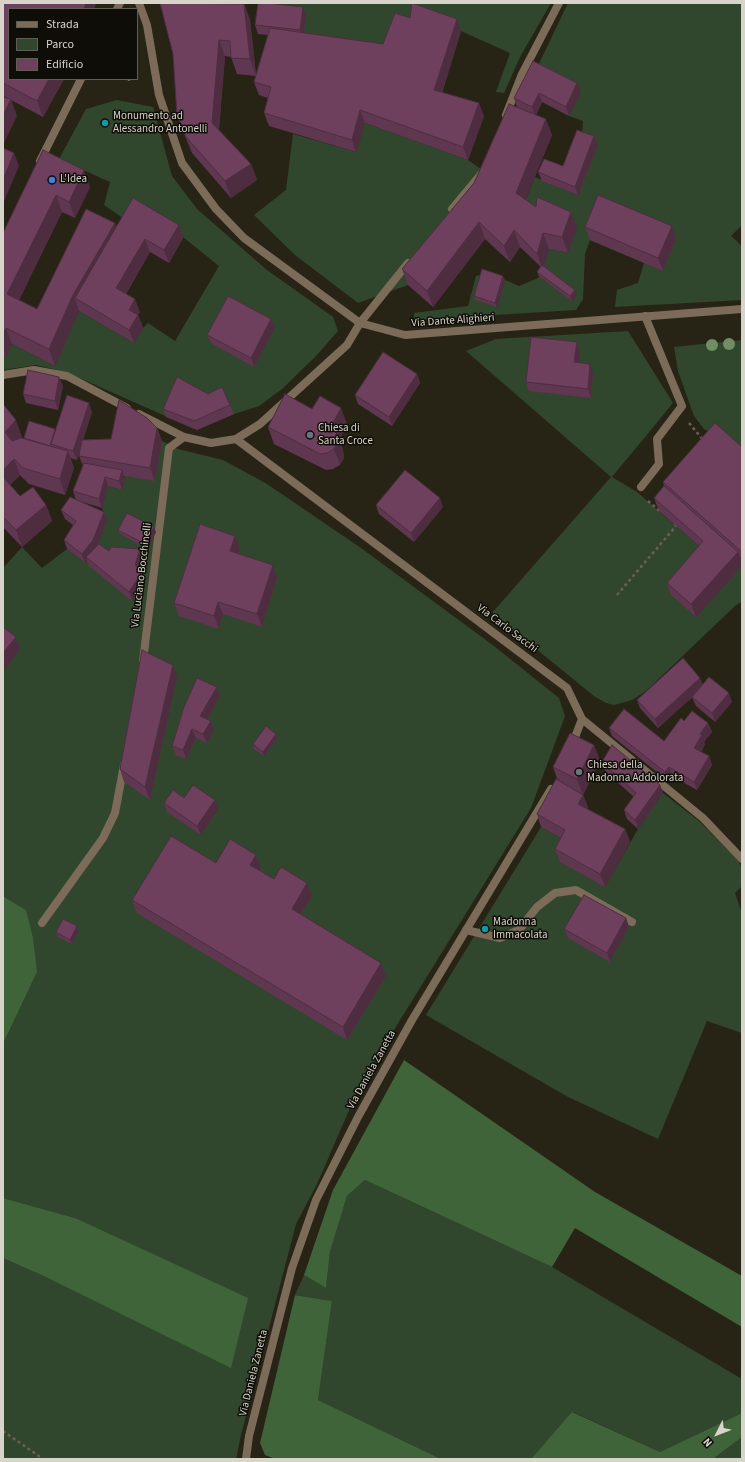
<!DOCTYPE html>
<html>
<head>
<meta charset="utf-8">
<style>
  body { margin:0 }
  #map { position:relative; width:745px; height:1462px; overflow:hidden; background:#282415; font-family:"Source Sans 3",sans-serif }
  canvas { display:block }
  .frame { position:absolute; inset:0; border:4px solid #d7d4ca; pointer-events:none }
  .legend { position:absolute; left:8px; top:8px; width:130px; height:72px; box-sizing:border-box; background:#0f0d07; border:1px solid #5f5d55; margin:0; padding:5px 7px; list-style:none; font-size:12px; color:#d7d4ca }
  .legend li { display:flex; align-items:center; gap:8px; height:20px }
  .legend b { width:20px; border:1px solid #5f5d55 }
  .north { position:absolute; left:697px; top:1414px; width:40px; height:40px; -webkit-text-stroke:3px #0f0d07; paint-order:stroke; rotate:228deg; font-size:11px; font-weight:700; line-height:16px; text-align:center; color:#d7d4ca }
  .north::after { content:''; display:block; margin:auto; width:14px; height:18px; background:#d7d4ca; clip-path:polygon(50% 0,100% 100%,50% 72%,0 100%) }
</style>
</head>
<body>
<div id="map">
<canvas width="745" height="1462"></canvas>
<div class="frame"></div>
<ul class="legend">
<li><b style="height:5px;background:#7c6b59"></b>Strada</li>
<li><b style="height:11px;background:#31472d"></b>Parco</li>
<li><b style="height:11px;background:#6f405d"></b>Edificio</li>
</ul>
<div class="north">N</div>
</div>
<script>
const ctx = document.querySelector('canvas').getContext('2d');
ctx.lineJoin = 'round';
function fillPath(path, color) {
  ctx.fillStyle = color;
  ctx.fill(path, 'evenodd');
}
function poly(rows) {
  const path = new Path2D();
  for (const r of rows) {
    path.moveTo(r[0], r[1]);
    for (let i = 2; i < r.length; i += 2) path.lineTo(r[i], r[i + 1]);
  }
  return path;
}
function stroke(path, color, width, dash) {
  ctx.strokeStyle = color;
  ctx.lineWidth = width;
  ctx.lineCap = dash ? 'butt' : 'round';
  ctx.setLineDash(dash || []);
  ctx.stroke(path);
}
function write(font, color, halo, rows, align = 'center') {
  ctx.font = font + ' "Source Sans 3",sans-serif';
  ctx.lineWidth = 3;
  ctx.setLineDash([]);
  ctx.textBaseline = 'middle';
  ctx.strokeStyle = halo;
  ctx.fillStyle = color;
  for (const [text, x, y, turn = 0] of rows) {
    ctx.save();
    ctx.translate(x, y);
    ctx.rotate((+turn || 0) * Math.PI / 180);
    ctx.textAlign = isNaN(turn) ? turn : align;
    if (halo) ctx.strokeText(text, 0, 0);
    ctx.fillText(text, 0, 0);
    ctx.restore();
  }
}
fillPath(poly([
  [282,3,551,3,520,57,504,93,496,92,510,53,461,31,388,57,303,45,281,13],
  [568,3,742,3,742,225,731,236,742,246,742,300,615,307,617,290,638,283,644,263,663,271,590,240,585,254,583,299,576,310,414,320,414,313,468,306,476,276,484,274,497,307,505,280,519,286,538,278,543,270,549,249,568,253,576,228,522,209,535,177,578,195,583,121,569,116,581,92,536,70],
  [117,100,153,107,172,176,198,210,267,270,333,317,338,331,316,356,282,389,259,406,234,414,197,430,66,372,36,365,3,370,3,355,6,356,12,344,55,366,79,311,134,343,143,328,148,323,175,341,219,266,183,237,130,223,104,205,110,182,59,159,86,109],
  [365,123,468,160,491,176,480,199,408,285,358,303,295,255,254,215,286,190,293,134,356,152],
  [628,331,673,403,612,477,637,492,708,554,696,617,742,566,742,602,736,605,646,691,632,700,614,705,606,703,594,696,492,613,611,477,466,351,496,339],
  [742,340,742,458,721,439,704,429,694,416,678,371,674,347],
  [162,441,178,449,223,460,267,484,361,548,494,646,559,698,565,716,531,808,360,1085,317,1184,296,1224,241,1435,236,1459,3,1459,3,1258,48,1278,75,1218,3,1198,3,1044,37,972,26,910,3,896,3,568,22,547,42,568,67,549,85,563,107,521,102,508,108,486,122,490,125,476],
  [663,793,699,821,739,861,742,870,742,886,735,893,742,913,742,1033,707,1021,658,1139,568,1097,426,1015,541,827,570,843,605,887,638,829],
  [365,1180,552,1267,742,1379,742,1413,660,1452,573,1412,531,1459,441,1459,318,1400,332,1301,295,1295,304,1275,326,1288,330,1252,347,1196],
  [742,1437,742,1459,713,1459]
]), '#31472d');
fillPath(poly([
  [3,896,26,910,33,938,37,972,3,1044],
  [404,1060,595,1192,742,1276,742,1327,575,1228,552,1267,365,1180,347,1196,330,1252,326,1288,304,1275,333,1190],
  [3,1198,75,1218,248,1298,231,1368,48,1278,3,1258],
  [295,1295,332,1301,318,1400,441,1459,275,1459,265,1455,260,1443],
  [572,1412,660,1452,742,1413,742,1437,713,1459,531,1459]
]), '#40643a');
stroke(poly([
  [129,81,129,79],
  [689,423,704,441],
  [648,501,661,512],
  [617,595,676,526,675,524],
  [3,1431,43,1459]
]), '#666255', 2.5, [3, 3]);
stroke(poly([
  [641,487,659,464,657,439,682,406,645,316],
  [466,930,500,938,519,930,537,907,555,893,576,890,632,922]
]), '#7c6b59', 8);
stroke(poly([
  [117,9,120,3],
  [506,115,522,74,559,3],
  [40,161,81,79],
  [452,209,482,173],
  [3,375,34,370,67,376,127,408],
  [139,414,184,437],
  [236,439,567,688,582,719,703,818,742,859],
  [143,661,169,448,184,437,211,443,236,439,260,424,347,345,360,323,408,263],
  [572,745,582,719],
  [42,923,103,838,115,813,124,765],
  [246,1459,249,1436,292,1268,316,1200,358,1117,412,1020,551,789]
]), '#7c6b59', 8);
stroke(poly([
  [139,3,147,25,159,95,182,163,216,209,244,238,360,323,405,335,742,309]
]), '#7c6b59', 8);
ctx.fillStyle = '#718e63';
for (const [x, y] of [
  [729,344],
  [712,345]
]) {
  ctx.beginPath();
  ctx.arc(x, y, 6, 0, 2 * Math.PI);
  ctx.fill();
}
fillPath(poly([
  [3,3,96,3,94,9,9,9,9,79,64,79,43,117,11,100,17,116,8,98,3,96],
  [244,4,250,20,256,74,268,35,258,34,255,25,306,16,304,33,383,44,410,18,457,19,461,31,442,93,484,116,468,160,365,123,356,152,269,126,264,113,268,98,259,95,254,82,256,76,237,74,231,57,225,56,219,130,251,164,257,180,231,198,192,153,183,131,177,115,173,54],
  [533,61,581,92,569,116,542,102,536,115,552,135,525,200,536,207,577,228,568,253,549,249,544,267,577,295,572,301,539,276,537,272,541,267,520,247,510,262,485,239,433,307,408,285,402,269,474,183,517,107,514,98],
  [594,136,598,145,578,195,542,181,538,172,563,166],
  [43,150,90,187,75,218,62,212,19,300,37,309,116,227,179,225,183,238,169,263,150,252,126,294,140,312,138,315,143,328,134,343,79,311,55,366,12,344,6,356,3,355,3,233],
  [672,226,676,238,663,271,590,240,585,227],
  [505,280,497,307,476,300,474,296],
  [275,328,254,367,211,343,207,335],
  [580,351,578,363,593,373,591,398,529,391,526,382],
  [417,374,420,383,392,426,358,404,355,395],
  [63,386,58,410,26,403,23,394],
  [3,404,22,437,21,438,24,438,55,429,55,431,92,412,83,440,111,439,157,428,162,441,155,481,124,476,125,479,122,490,108,486,102,508,79,501,104,512,107,520,97,545,109,551,140,549,143,558,140,570,145,581,132,601,89,566,87,560,85,563,67,549,64,540,73,525,65,519,61,510,76,500,73,491,83,466,79,456,81,448,77,460,70,458,74,468,65,495,29,484,20,475,10,485,20,496,46,505,52,521,22,547,3,527],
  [230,405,234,414,197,430,166,417,163,409],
  [312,409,347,424,339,440,343,450,344,458,340,465,333,469,326,470,274,444,268,427],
  [742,447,742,566,696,617,671,595,667,583,699,546,659,511,654,498,664,486,663,482],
  [376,505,443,507,414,542,379,514],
  [118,530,156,532,147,549,120,534],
  [235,536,240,549,238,554,273,565,277,578,262,627,223,614,219,629,179,616,174,603],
  [177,677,150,800,124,782,120,769],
  [703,684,732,702,715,722,696,706,692,697,693,696,658,728,640,708,637,700],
  [220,696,207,719,211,721,214,730,207,743,196,738,186,759,176,755,172,746],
  [684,721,708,723,712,732,704,742,705,744,701,752,709,756,712,765,697,790,672,776,668,781,612,736,609,728,664,741],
  [276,734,277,738,264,756,254,749,253,744],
  [594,745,600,761,583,795,588,807,587,809,625,829,630,842,605,887,560,862,555,849,561,838,541,827,537,814,558,781,553,767],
  [602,762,660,785,663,793,638,829,627,819,624,810,634,797,605,771],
  [215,800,218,809,201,835,167,812,164,803],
  [256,855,261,868,260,870,274,879,312,896,301,914,381,963,386,976,347,1040,137,913,132,900,216,863],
  [626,918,629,927,610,962,568,938,564,929],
  [79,931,72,944,58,937,56,932]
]), '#5f3750');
fillPath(poly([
  [86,3,96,3,94,9,84,9],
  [244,4,250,20,256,76,250,59],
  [303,7,306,16,303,39,300,30],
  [457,19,461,31,439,103,434,90],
  [219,40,225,56,218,139,212,123],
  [49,79,64,79,43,117,37,101],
  [577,83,581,92,569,116,566,107],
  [539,93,542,102,535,116,532,107],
  [11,99,17,116,3,145,3,116],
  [479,103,484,116,468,160,463,147],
  [360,110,365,123,356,152,352,140],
  [546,119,552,135,522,209,516,193],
  [594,136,598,145,578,195,575,187],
  [14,153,19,166,3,204,3,180],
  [251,164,257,180,231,198,225,181],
  [84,170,90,187,75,218,69,202],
  [56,195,62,212,13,311,7,294],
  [571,212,577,228,568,253,562,237],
  [479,222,485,239,433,307,427,291],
  [115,223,121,239,75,298,79,311,55,366,49,349,73,295],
  [179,225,183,238,169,263,164,250],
  [672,226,676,238,663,271,658,258],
  [514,230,520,247,510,262,504,246],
  [543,233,549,249,543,270,537,254],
  [145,239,150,252,121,301,116,288],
  [503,276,505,280,497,307,495,303],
  [575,290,577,295,572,301,570,296],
  [135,299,140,312,138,315,143,328,134,343,129,330,129,310],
  [271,319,275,328,254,367,251,358],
  [6,328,12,344,6,356,3,348,3,334],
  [577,342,580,351,578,371,574,362],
  [590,364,593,373,591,398,588,389],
  [417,374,420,383,392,426,389,417],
  [59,377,63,386,58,410,55,401],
  [89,403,92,412,77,460,73,451],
  [341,408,347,424,339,440,343,450,344,458,340,465,334,449,331,427],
  [16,420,22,437,11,448,5,432],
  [157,428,162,441,155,481,150,468],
  [68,451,74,468,65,495,60,479],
  [14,459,20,475,5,490,3,483,3,470],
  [122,470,125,479,122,490,119,481],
  [105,477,108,486,102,508,99,499],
  [440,498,443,507,414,542,411,533],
  [46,505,52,521,22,547,16,530],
  [104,512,107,520,96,549,86,557,87,560,85,563,82,554],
  [154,527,156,532,147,549,145,544],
  [235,536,240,549,235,564,230,551],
  [140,549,143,558,139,574,135,565],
  [738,552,742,561,742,566,696,617,691,604],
  [273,565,277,578,262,627,257,614],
  [142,572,145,581,132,601,129,592],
  [218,602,223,614,219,629,214,616],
  [16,637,20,649,3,672,3,653],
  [173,665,177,677,150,800,145,787],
  [700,678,704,687,658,728,655,719],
  [217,687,220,696,204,725,200,716],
  [729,693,732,702,715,722,712,713],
  [211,721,214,730,207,743,203,734],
  [708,723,712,732,704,742,705,744,697,757,694,748,700,734],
  [192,729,196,738,186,759,183,750],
  [276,734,277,738,264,756,263,752],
  [594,745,600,761,583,795,577,779],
  [709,756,712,765,697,790,694,782],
  [669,767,672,776,668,781,665,772],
  [660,785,663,793,638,829,635,820],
  [583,795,588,807,583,817,578,804],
  [215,800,218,809,201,835,197,826],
  [625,829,630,842,605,887,600,874],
  [256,855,261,868,255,878,250,865],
  [307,883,312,896,296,922,292,909],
  [626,918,629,927,610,962,607,953],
  [77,926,79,931,72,944,70,940],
  [381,963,386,976,347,1040,343,1027]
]), '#4e2d41');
const building = poly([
  [3,3,86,3,84,9,9,9,9,79,49,79,37,101,3,83,3,3],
  [160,3,244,4,250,59,231,58,230,41,219,40,212,123,251,164,225,181,186,137,177,115,173,54,160,3],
  [258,3,268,3,303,7,300,30,255,25,258,3],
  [412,3,457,19,434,90,479,103,463,147,360,110,352,140,264,113,271,87,254,82,270,28,383,44,395,13,410,18,412,3],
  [533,61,577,83,566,107,539,93,532,107,514,98,533,61],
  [3,97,11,99,3,116,3,97],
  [509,104,546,119,516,193,536,207,537,197,571,212,562,237,543,233,537,254,514,230,504,246,479,222,427,291,402,269,474,183,509,104],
  [577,130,594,136,575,187,538,172,544,159,563,166,577,130],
  [3,148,14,153,3,180,3,148],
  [43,150,84,170,69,202,56,195,7,294,37,309,86,209,115,223,73,295,49,349,6,328,3,334,3,233,43,150],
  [598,195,672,226,658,258,585,227,598,195],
  [133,198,179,225,164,250,145,239,116,288,135,299,129,310,138,315,129,330,75,298,133,198],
  [542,265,575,290,570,296,537,272,542,265],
  [482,269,503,276,495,303,474,296,482,269],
  [228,296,271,319,251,358,207,335,228,296],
  [531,337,577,342,574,362,590,364,588,389,526,382,531,337],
  [383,352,417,374,389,417,355,395,383,352],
  [28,370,59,377,55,401,23,394,28,370],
  [177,377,208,394,222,387,230,405,194,421,163,409,177,377],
  [285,394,312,409,320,396,341,408,331,427,337,434,338,442,334,449,327,453,320,454,268,427,285,394],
  [67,395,89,403,73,451,51,444,67,395],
  [119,400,147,418,157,428,150,468,79,456,82,440,111,439,119,400],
  [3,404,16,420,5,432,12,441,21,438,68,451,60,479,23,468,14,459,3,470,3,404],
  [29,421,55,429,50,446,24,438,29,421],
  [715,423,742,447,742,552,663,482,715,423],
  [84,463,122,470,119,481,105,477,99,499,73,491,84,463],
  [405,470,440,498,411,533,376,505,405,470],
  [3,477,20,496,33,487,46,505,16,530,3,517,3,477],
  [664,486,738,552,691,604,667,583,703,541,654,498,664,486],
  [70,497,104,512,93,540,82,554,64,540,76,521,61,510,70,497],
  [127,513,154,527,145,544,118,530,127,513],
  [200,524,235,536,230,551,273,565,257,614,218,602,214,616,174,603,200,524],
  [99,544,109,551,111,547,140,549,135,565,142,572,129,592,86,557,99,544],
  [3,627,16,637,3,653,3,627],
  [142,650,173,665,145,787,120,769,142,650],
  [683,658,700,678,655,719,637,700,683,658],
  [709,677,729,693,712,713,692,697,709,677],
  [197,678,217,687,200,716,211,721,203,734,192,729,183,750,172,746,184,707,197,678],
  [624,709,664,741,681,718,684,721,692,711,708,723,700,734,702,735,694,748,709,756,694,782,669,767,665,772,609,728,624,709],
  [266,726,276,734,263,752,253,744,266,726],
  [570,733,594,745,577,779,553,767,570,733],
  [612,745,660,785,635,820,624,810,636,793,602,762,612,745],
  [556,779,583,795,578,804,625,829,600,874,555,849,565,830,537,814,556,779],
  [193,785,215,800,197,826,164,803,173,790,184,798,193,785],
  [171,836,216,863,230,839,256,855,250,865,274,879,281,867,307,883,292,909,381,963,343,1027,132,900,171,836],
  [584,895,626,918,607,953,564,929,584,895],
  [63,919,77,926,70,940,56,932,63,919]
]);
fillPath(building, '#6f405d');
stroke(building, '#4e2d41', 1);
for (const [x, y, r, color] of [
  [105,123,4,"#0f9aa8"],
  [52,180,4,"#3f7fe0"],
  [310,435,4,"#6b7280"],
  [579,772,4,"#6b7280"],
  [485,929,4,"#0f9aa8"]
]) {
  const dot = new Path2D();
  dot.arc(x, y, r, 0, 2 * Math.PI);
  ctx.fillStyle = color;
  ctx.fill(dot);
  stroke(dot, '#0f0d07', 1.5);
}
write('11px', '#d7d4ca', '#0f0d07', [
  ["Monumento ad",113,117],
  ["Alessandro Antonelli",113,130],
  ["L'Idea",60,180],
  ["Chiesa di",318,429],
  ["Santa Croce",318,442],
  ["Chiesa della",587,766],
  ["Madonna Addolorata",587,779],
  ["Madonna",493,923],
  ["Immacolata",493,936]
], 'left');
write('11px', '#d7d4ca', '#0f0d07', [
  ["Via Dante Alighieri",453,321,-4],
  ["Via Luciano Bocchinelli",142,575,-83],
  ["Via Carlo Sacchi",507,629,37],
  ["Via Daniela Zanetta",372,1070,-61],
  ["Via Daniela Zanetta",254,1373,-76]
]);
</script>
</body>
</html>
